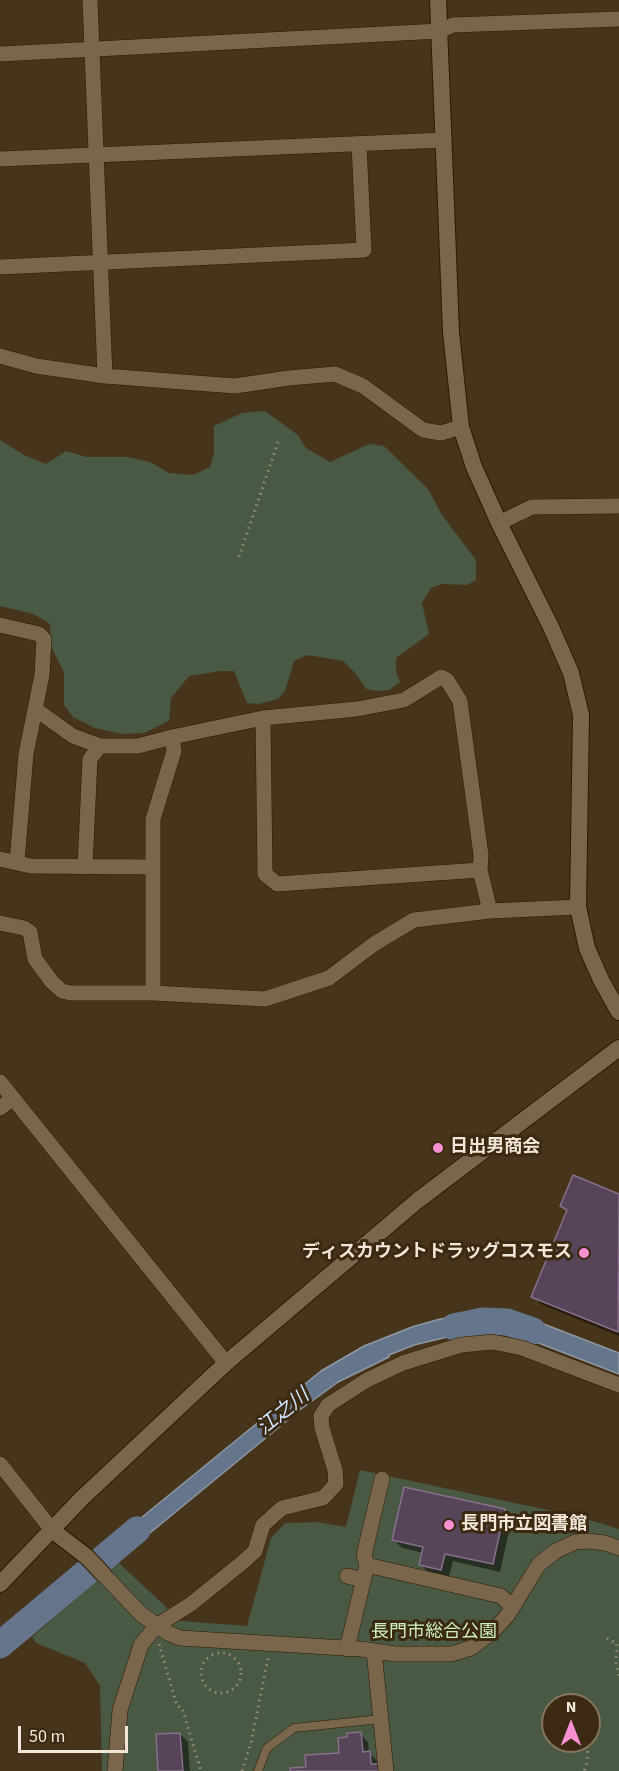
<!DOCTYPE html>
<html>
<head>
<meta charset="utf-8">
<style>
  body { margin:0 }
  #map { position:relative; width:619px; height:1771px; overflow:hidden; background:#46341b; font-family:"Source Sans 3",sans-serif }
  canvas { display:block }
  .north { position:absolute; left:541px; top:1693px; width:60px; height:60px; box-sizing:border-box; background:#3b2a11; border:2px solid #847560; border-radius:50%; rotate:0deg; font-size:16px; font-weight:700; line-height:24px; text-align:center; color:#f1e6d7 }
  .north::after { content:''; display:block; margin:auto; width:21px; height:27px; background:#f690d0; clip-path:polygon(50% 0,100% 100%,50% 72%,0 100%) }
  .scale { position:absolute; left:18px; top:1726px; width:110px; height:27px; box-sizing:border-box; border:3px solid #f1e6d7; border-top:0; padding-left:8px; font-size:18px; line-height:21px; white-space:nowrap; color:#f1e6d7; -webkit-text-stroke:4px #3b2a11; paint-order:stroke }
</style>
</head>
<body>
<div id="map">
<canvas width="619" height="1771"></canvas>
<div class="north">N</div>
<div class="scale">50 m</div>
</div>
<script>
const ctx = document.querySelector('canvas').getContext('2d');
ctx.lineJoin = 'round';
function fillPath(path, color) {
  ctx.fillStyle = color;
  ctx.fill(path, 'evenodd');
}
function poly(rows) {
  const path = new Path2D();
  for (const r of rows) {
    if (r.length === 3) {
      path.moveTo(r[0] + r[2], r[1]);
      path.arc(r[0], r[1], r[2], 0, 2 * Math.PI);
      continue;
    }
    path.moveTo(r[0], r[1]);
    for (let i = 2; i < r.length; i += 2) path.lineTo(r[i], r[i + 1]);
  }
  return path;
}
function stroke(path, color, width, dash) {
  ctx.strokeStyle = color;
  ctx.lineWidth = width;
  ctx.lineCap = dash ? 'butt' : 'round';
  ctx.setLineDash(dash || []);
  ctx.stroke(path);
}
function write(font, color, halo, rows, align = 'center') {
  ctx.font = font + ' "Source Sans 3","Noto Sans JP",sans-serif';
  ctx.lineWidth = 6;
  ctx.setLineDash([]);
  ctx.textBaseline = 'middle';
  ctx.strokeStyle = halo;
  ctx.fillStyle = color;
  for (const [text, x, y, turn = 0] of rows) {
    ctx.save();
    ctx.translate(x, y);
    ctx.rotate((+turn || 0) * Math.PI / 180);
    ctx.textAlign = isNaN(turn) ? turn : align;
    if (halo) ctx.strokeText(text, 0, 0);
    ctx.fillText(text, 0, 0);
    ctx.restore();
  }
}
fillPath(poly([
  [265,411,298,435,306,448,330,462,369,444,384,446,428,489,442,515,476,560,476,580,467,585,442,584,431,588,422,603,429,634,396,658,396,671,400,682,389,690,377,691,366,689,356,674,343,661,308,655,294,661,285,691,278,699,258,704,247,703,234,671,221,671,189,676,171,698,169,721,144,733,122,734,95,728,73,717,64,705,64,672,51,647,50,624,33,614,0,606,0,440,24,455,46,464,66,451,86,457,128,457,150,462,169,473,193,475,210,467,214,453,214,426,242,413],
  [360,1470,576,1516,619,1529,619,1771,102,1771,100,1686,85,1663,36,1643,32,1637,118,1562,181,1621,247,1626,271,1538,285,1523,316,1522,346,1527],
  [553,1705,589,1705,589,1741,553,1741]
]), '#495944');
const water = poly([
  [490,1312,488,1332,468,1332,414,1345,389,1355,389,1357,338,1382,301,1409,128,1551,125,1549,112,1557,103,1549,321,1371,364,1346,412,1327,440,1319,490,1312],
  [499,1313,528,1318,619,1353,619,1374,518,1335,498,1332,499,1313],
  [73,1573,86,1586,31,1633,0,1656,0,1633,73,1573]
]);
fillPath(water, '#65768c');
stroke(water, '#8f98a2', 1.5);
fillPath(poly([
  [574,1177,619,1195,619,1336,541,1304,533,1296,568,1212,562,1206],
  [504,1510,512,1518,500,1572,453,1561,449,1577,429,1573,421,1565,424,1553,402,1548,394,1540],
  [180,1734,188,1742,190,1771,160,1771],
  [360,1734,368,1742,369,1753,377,1761,378,1765,291,1771,308,1769,340,1754]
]), '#0007');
stroke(poly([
  [454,1327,483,1321,507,1322,533,1331],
  [0,1645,137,1530]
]), '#65768c', 27);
const building = poly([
  [573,1175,619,1194,618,1332,531,1297,567,1210,560,1206,573,1175],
  [404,1487,505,1509,493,1564,445,1554,441,1570,419,1565,423,1547,392,1540,404,1487],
  [361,1732,363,1752,370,1751,371,1764,379,1764,379,1771,290,1771,290,1768,306,1767,305,1755,339,1753,338,1738,347,1737,347,1733,361,1732],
  [180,1733,183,1771,158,1771,156,1734,180,1733]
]);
fillPath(building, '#564458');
stroke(building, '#87708a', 1.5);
const service = poly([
  [258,1771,267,1748,294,1728,381,1719]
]);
const minor = poly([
  [90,0,105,376],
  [0,54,440,31,453,25,619,19],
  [0,159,444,140],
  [0,267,364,250,359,144],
  [0,356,36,366,105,376,235,386,289,378,335,374,363,386,423,430,441,433,461,427],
  [499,523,532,507,619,506],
  [0,625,39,634,44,639,42,675,26,754,17,862],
  [35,709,73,736,100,746,138,746,172,737,263,718,357,709,404,700,441,677,447,680,460,701,481,855,480,870],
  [263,718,265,874,277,884,480,870,490,911],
  [0,859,31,866,153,867],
  [85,867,90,759,100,746],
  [0,923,24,928,30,932,35,959,52,982,62,991,71,993,153,993,265,999,329,978,374,944,414,920,490,911,578,907],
  [153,993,153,819,174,751,172,737],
  [0,1082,226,1363],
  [0,1108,12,1099],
  [0,1464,52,1530],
  [367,1565,501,1596,512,1607],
  [103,1574,141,1614,168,1633,180,1638,361,1649,395,1654,451,1654,471,1648,493,1631,507,1616,539,1564,556,1551,575,1542,588,1541,605,1543,619,1548],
  [347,1576,363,1580],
  [347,1649,367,1565,364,1555,382,1479],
  [374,1651,386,1771],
  [115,1771,120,1710,141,1645,156,1626,191,1604,243,1562,255,1551,263,1525,282,1508,323,1498,336,1484,335,1470,322,1428,321,1416,328,1405,367,1380,403,1363,461,1345,493,1342,522,1348,619,1385]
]);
const tertiary = poly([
  [438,0,451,332,461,427,474,467,499,523,551,627,571,673,581,715,578,907,587,948,601,980,619,1012],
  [52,1530,87,1557,103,1574],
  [0,1584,81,1499,226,1363,417,1201,619,1048]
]);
stroke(service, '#2c1b03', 9);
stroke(minor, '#2c1b03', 16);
stroke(tertiary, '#2c1b03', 18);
stroke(poly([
  [239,557,279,439],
  [607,1638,617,1644,616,1663,619,1678],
  [159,1644,177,1706,182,1708,201,1771],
  [221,1673,20],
  [543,1715,553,1713],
  [583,1741,588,1747,587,1763,584,1771],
  [242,1771,251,1743,268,1658]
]), '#9a8c78', 3, [1.5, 4.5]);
stroke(service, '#79664b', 8);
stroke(minor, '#79664b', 15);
stroke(tertiary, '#79664b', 16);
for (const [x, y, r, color] of [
  [438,1148,6,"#f690d0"],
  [584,1253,6,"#f690d0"],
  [449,1525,6,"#f690d0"]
]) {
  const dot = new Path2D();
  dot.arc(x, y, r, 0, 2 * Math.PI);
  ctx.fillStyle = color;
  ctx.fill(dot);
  stroke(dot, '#3b2a11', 2);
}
write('bold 18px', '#f1e6d7', '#3b2a11', [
  ["日出男商会",450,1148],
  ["ディスカウントドラッグコスモス",572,1253,"right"],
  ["長門市立図書館",461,1525]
], 'left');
write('18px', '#cdefc1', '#3b2a11', [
  ["長門市総合公園",434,1633]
]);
write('italic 20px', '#cfe4fe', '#3b2a11', [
  ["江之川",284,1413,-39]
]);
</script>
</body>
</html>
